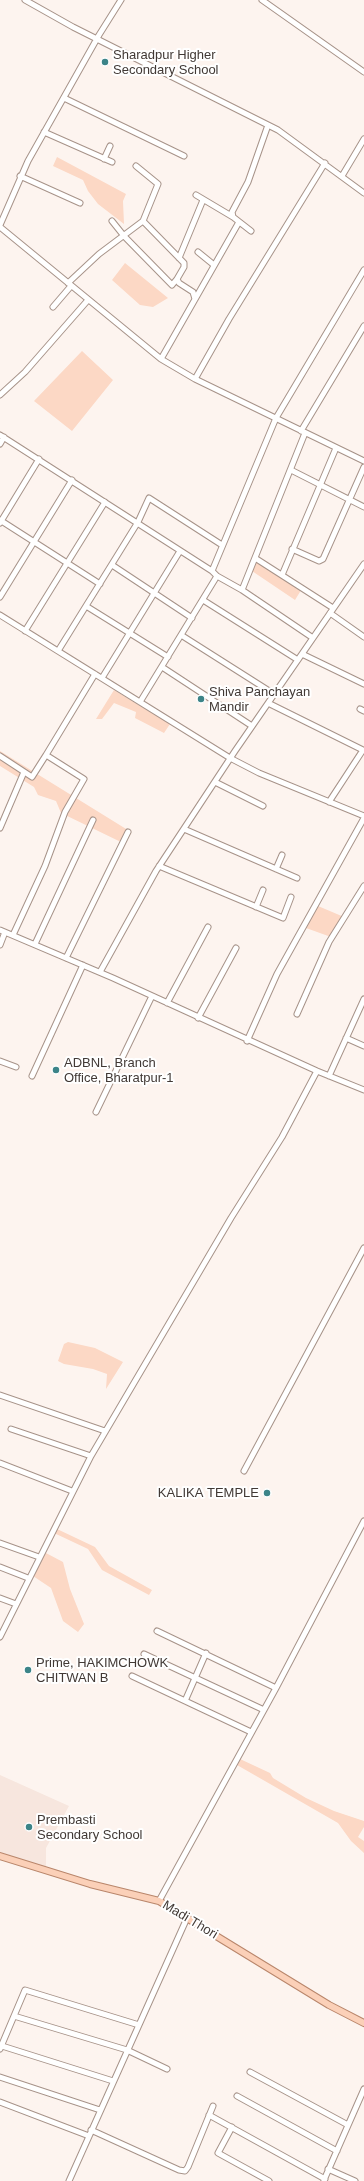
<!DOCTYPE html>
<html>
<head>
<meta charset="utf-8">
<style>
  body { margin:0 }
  canvas { display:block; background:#fdf4ef }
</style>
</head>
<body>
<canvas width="364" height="2181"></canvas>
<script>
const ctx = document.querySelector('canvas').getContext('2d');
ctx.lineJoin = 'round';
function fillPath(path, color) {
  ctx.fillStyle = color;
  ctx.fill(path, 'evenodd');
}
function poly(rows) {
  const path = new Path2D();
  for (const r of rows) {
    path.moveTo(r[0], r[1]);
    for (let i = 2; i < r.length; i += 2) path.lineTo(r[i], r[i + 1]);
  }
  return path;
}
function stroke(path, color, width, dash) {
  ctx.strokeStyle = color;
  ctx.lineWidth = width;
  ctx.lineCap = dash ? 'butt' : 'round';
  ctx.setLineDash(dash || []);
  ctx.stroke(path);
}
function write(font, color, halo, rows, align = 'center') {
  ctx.font = font + ' Helvetica,sans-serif';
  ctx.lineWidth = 4;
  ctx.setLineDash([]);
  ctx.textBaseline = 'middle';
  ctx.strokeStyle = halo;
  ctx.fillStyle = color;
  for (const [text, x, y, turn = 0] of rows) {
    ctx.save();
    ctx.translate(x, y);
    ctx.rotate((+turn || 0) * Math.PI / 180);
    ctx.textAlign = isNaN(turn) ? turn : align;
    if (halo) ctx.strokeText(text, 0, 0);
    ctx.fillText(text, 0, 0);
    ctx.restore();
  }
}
fillPath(poly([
  [0,1775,69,1806,46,1848,46,1868,0,1852]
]), '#f7e6de');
fillPath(poly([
  [57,157,126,194,123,201,124,224,98,204,88,191,83,180,53,166],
  [125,263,168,298,153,307,140,305,112,280],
  [82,351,113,380,72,431,34,401],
  [256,561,303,587,295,600,252,571],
  [114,690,170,724,164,733,135,718,136,712,114,703,102,719,96,719],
  [0,751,131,832,125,844,61,813,56,801,38,795,34,787,0,766],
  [318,906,344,917,331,937,306,928],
  [68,1342,95,1348,123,1362,106,1389,107,1374,93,1369,64,1364,58,1361,64,1344],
  [57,1529,95,1547,109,1566,152,1590,149,1595,102,1570,88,1549,54,1533],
  [44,1552,63,1562,70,1589,84,1624,78,1632,63,1621,51,1588,33,1576],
  [240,1759,270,1773,273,1778,306,1798,334,1811,364,1821,364,1827,358,1837,364,1841,364,1853,351,1841,338,1823,237,1765]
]), '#fcd8c5');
const minor = poly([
  [25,0,73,27,278,130,364,193],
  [262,0,364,72],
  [64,98,184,156],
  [44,132,112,162],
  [104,159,110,146],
  [136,166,158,184,143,221],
  [20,176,80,203],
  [342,176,364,139],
  [196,195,233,217],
  [112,221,124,236,172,285,177,279],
  [0,225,28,161,99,35,121,0],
  [0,227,161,359,195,379,364,461],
  [251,231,233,217,232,212,248,182,268,125],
  [198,252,214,265],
  [179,258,203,200],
  [68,283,99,254,143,221,184,263,184,267,177,279,179,283,193,292,195,299],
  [53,307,71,286],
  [161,359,239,222],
  [195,379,229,319,325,163],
  [0,395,25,372,88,300],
  [301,431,364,326],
  [0,435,212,571],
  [0,444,4,437],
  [291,470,364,507],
  [0,520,100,584],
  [0,523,39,459],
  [292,549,319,561,323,559,364,467],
  [255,558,333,608],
  [112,565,192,618],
  [282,575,336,448],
  [217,576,242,590,305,433],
  [242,590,313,638],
  [0,597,72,480],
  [203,600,298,660],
  [86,606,168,657],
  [330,613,364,637],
  [0,615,230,758,259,773,364,816],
  [25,631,105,502],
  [181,635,274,694],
  [58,651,138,522,149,498,222,545],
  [302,654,364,684],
  [162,667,252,726],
  [102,678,180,551],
  [140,702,217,576,212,571,276,418,364,270],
  [268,703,363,750,329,802],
  [360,709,364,711],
  [0,756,32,777,46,755],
  [215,782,263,806],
  [0,828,24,772],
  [184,829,297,878],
  [159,866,283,918,291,897],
  [276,869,282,855],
  [256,907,263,890],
  [0,930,113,978,317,1071,364,1090],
  [13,935,45,866,65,812,84,779,46,755,95,674],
  [35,944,93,820],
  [0,945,5,932],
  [66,958,128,832],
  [100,972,156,871,235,751,364,564],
  [167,1003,208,927],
  [297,1014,329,942,364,886],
  [198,1018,236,948],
  [346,1038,364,1046],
  [247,1041,277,974,364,818],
  [0,1061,16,1067],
  [32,1076,83,965],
  [329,1076,364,999],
  [96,1112,152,996],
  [0,1395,105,1431],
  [11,1429,91,1456],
  [0,1463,72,1491],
  [244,1471,364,1248],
  [0,1543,39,1557],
  [0,1567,28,1578],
  [0,1598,16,1604],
  [157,1631,276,1688],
  [0,1637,91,1456,231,1218,282,1137,317,1071],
  [144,1654,264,1710],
  [132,1676,251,1732],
  [185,1701,206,1653],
  [159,1901,276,1688,364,1521],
  [14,2016,127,2050,167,2069],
  [2,2046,113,2081],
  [0,2049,25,1990,139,2025],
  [250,2072,348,2125],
  [0,2077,100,2110],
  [237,2096,337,2151],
  [0,2102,89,2136],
  [209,2115,325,2179],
  [232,2127,218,2153,269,2181],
  [91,2130,179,2170,185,2171,188,2167,213,2106],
  [328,2169,355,2181],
  [324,2180,364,2089],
  [69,2181,187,1918]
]);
const major = poly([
  [0,1856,90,1884,159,1901,329,2005,364,2023]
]);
stroke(minor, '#a79389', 7);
stroke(major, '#b9866b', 8);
stroke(minor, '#fff', 5);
stroke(major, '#fbd0b8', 6);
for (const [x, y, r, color] of [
  [105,62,4,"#3c8488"],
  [201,699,4,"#3c8488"],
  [56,1070,4,"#3c8488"],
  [267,1493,4,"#3c8488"],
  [28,1670,4,"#3c8488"],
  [29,1827,4,"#3c8488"]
]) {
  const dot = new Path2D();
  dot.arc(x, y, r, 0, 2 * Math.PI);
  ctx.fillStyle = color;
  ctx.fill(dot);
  stroke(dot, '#fff', 1.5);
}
write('13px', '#413935', '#fff', [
  ["Sharadpur Higher",113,55],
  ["Secondary School",113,70],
  ["Shiva Panchayan",209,692],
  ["Mandir",209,707],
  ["ADBNL, Branch",64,1063],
  ["Office, Bharatpur-1",64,1078],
  ["KALIKA TEMPLE",259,1493,"right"],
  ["Prime, HAKIMCHOWK",36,1663],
  ["CHITWAN B",36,1678],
  ["Prembasti",37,1820],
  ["Secondary School",37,1835]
], 'left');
write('13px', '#413935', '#fff', [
  ["Madi Thori",190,1920,31]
]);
</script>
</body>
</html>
